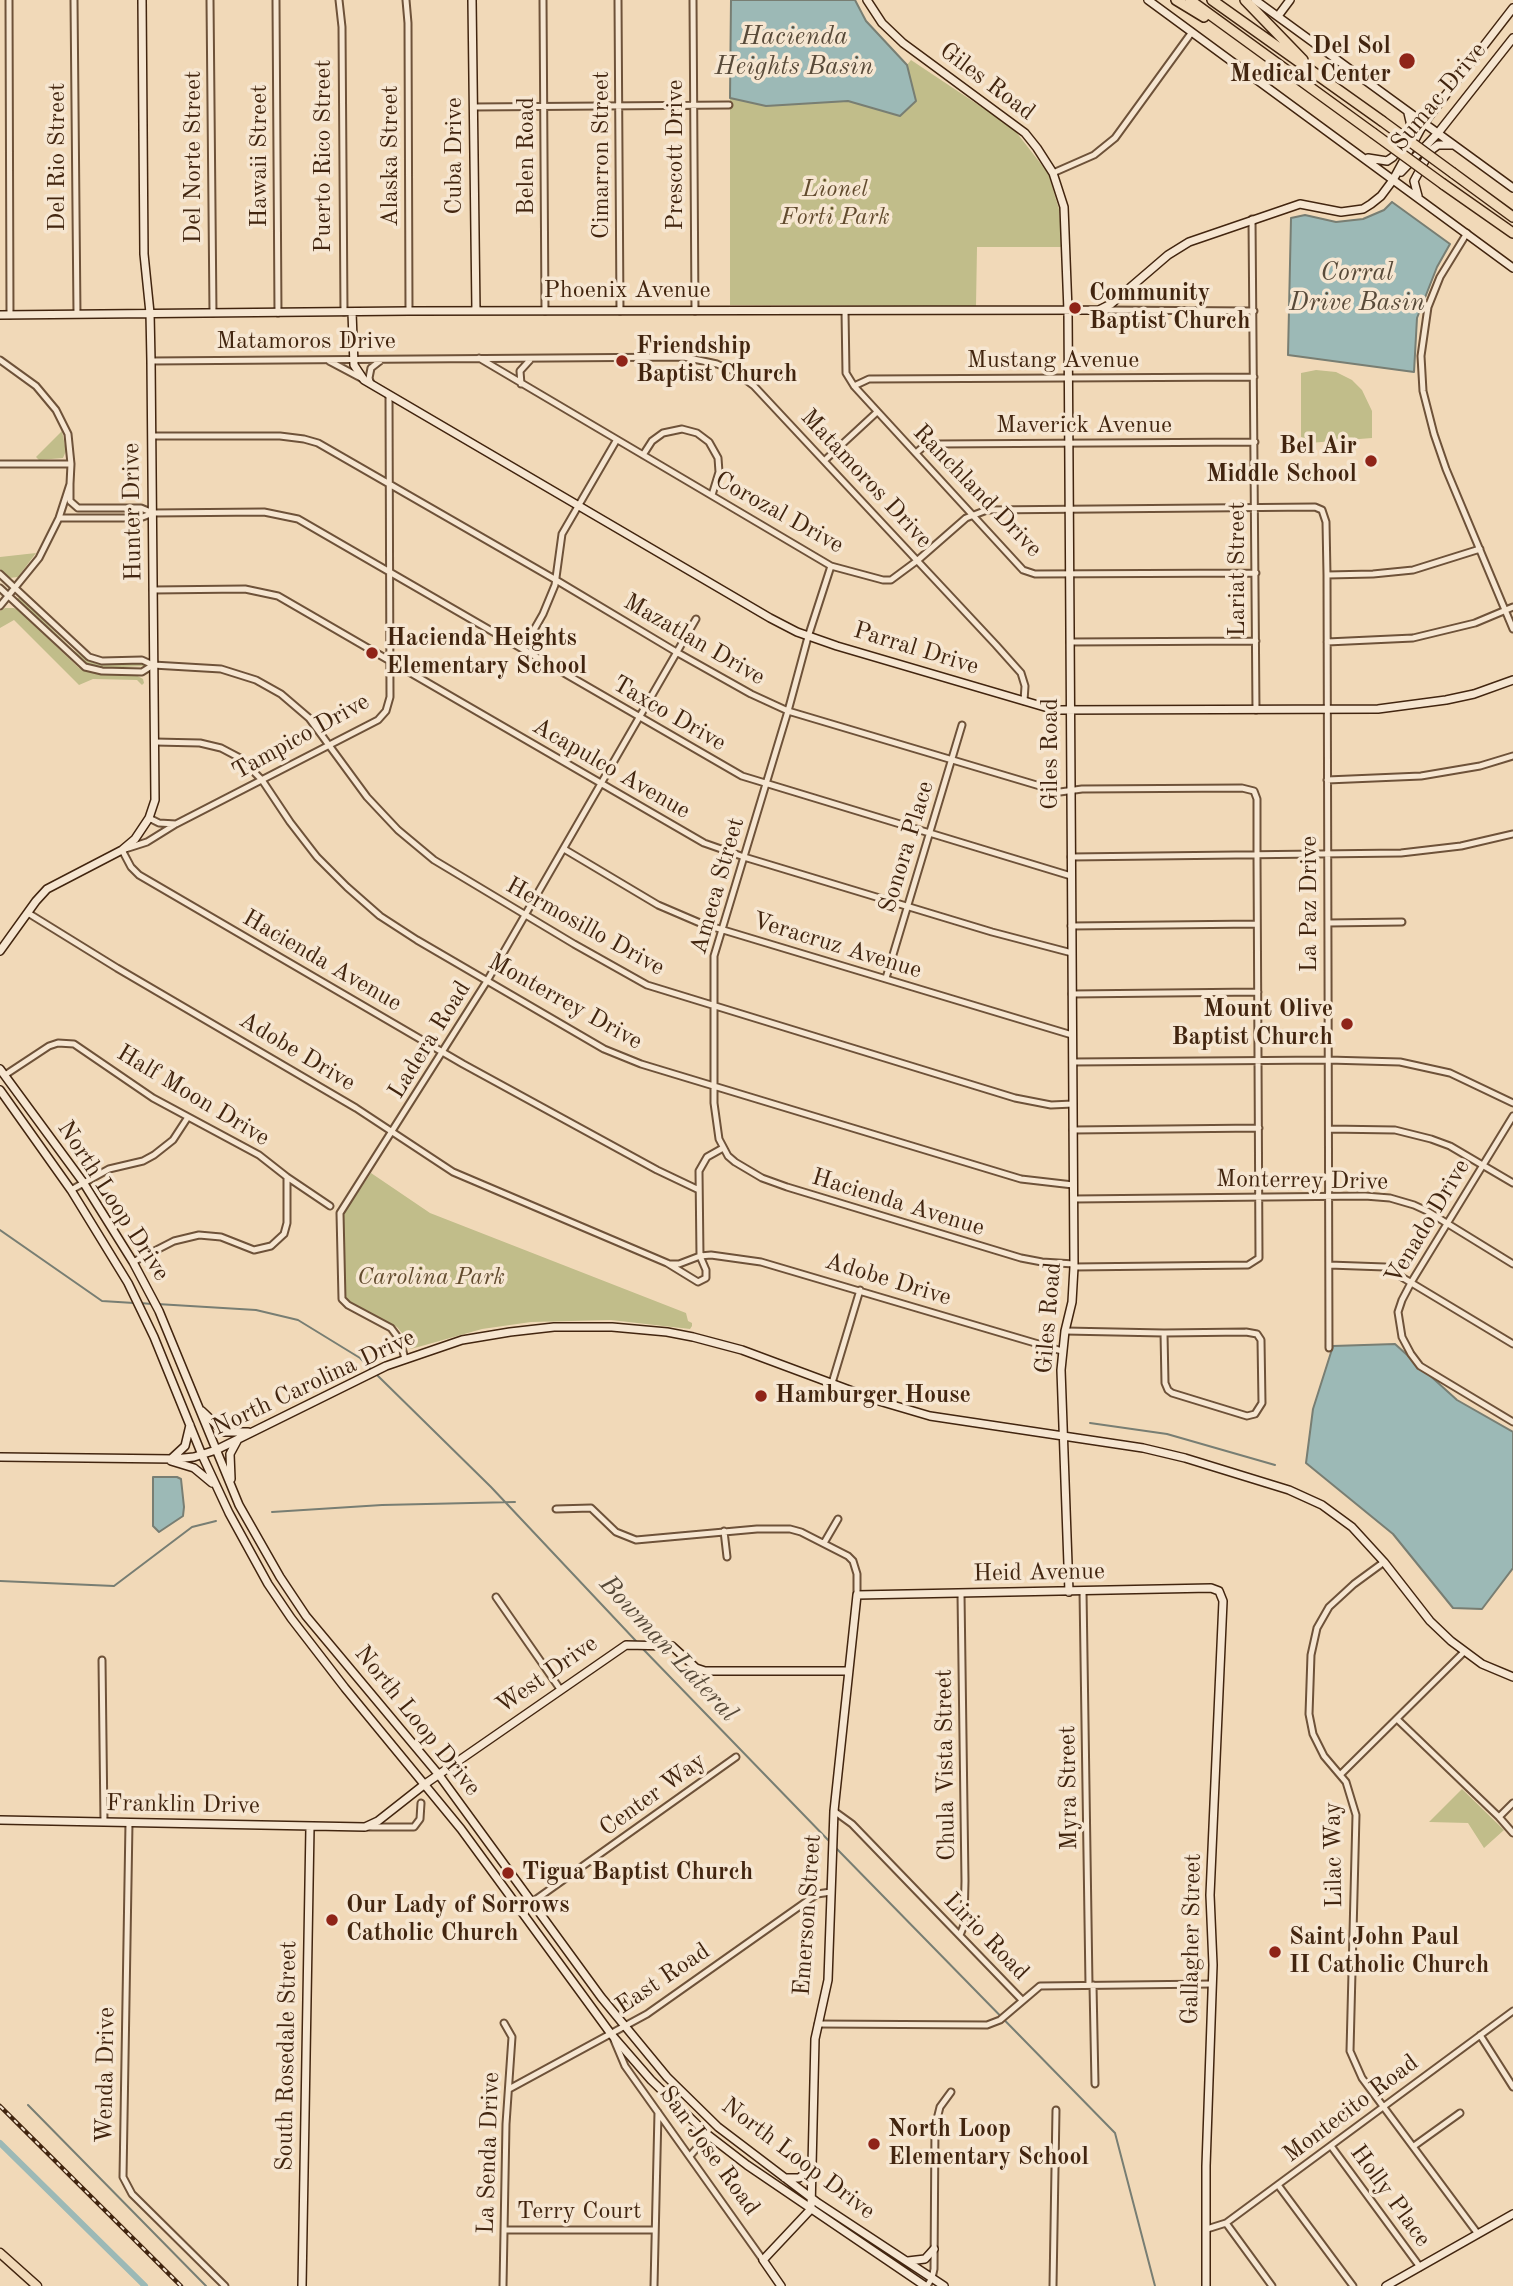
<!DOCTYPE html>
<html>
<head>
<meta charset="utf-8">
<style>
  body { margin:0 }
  canvas { display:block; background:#f1d9b8 }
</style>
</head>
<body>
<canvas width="1513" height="2286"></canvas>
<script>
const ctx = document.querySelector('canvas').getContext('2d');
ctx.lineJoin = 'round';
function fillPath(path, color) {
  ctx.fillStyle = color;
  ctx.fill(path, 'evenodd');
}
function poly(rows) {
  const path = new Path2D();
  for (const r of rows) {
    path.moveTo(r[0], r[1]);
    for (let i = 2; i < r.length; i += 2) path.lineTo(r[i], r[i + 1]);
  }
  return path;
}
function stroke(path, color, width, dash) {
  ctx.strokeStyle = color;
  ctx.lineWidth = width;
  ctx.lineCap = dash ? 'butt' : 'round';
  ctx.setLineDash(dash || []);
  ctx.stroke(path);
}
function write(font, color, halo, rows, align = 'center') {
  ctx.font = font + ' "Old Standard TT",serif';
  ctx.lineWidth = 7;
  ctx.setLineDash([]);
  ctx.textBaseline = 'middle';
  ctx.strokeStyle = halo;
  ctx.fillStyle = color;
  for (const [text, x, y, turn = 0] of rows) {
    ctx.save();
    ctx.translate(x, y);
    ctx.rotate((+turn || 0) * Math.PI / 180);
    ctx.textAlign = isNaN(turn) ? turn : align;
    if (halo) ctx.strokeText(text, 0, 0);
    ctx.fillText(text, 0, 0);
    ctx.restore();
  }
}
fillPath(poly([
  [911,60,1013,128,1048,173,1059,209,1062,247,977,247,976,306,730,305,730,98,766,106,848,101,900,116,916,101,907,65],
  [1316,370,1336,372,1352,380,1362,390,1372,411,1372,438,1309,443,1301,437,1301,373],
  [62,431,66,451,63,458,39,460,36,457],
  [36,553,18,577,9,578,0,569,0,557],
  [20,597,72,649,87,660,97,664,143,664,144,666,103,668,86,663,70,652,17,599],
  [5,608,14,608,18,610,79,668,98,674,134,674,143,679,144,683,142,685,137,680,93,679,79,685,14,620,0,628,0,611],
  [371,1173,430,1213,686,1313,688,1321,692,1323,692,1326,690,1329,611,1320,531,1322,482,1329,411,1349,406,1347,402,1333,397,1327,351,1304,344,1299,343,1215],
  [1462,1789,1504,1830,1484,1848,1468,1823,1429,1822]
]), '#c1bd8a');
const water = poly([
  [731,0,855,0,866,21,907,65,916,101,900,116,848,101,766,106,730,98,731,0],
  [1392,202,1450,244,1437,267,1417,318,1414,372,1288,355,1291,218,1305,215,1336,222,1363,219,1384,210,1392,202],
  [1395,1344,1457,1400,1513,1432,1513,1568,1482,1609,1453,1608,1393,1534,1306,1463,1313,1409,1333,1346,1395,1344],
  [153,1477,177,1477,181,1479,184,1507,183,1516,159,1532,153,1526,153,1477]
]);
fillPath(water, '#9cb9b6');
stroke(water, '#787e73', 2);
stroke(poly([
  [0,1230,102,1301,134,1303],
  [140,1303,152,1304],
  [157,1304,256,1310,298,1320,360,1358,373,1371],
  [377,1375,491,1487,636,1641],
  [1090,1423,1167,1434,1275,1465],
  [272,1512,382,1505,515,1502],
  [0,1581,114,1586,192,1527,216,1521],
  [642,1648,831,1843],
  [835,1847,1115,2133,1155,2286],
  [28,2105,206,2286]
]), '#787e73', 2);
stroke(poly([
  [0,2143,145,2286]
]), '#9cb9b6', 6);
const street = poly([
  [9,0,10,315],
  [74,0,77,314],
  [210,0,213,313],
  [276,0,278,313],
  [339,0,342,27,344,312],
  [406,0,408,23,409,311],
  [543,0,545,311],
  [618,0,620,311],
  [693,0,695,311],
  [474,107,729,105],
  [1053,173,1094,155,1115,138,1192,32],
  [1252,219,1256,710],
  [1467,233,1440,277,1428,307,1421,356,1423,391,1434,434,1446,469,1513,629],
  [1103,310,1254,311],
  [845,311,846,373,854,386,1023,570,1035,574,1256,573],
  [479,358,831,566,883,580,891,580,918,560,966,518,987,510,1315,507,1322,510,1326,522,1327,575,1329,1348],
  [0,360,36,386,56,410,68,434,71,464,70,484,59,518,39,558,0,606],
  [151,361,684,357,717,364,735,372,754,386,996,645,1021,673,1025,686,1024,701],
  [329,361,361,378],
  [371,384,369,378,371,368,380,361],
  [521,384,520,371,530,360],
  [854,386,869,379,1254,377],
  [389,395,390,697,386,711,378,720,176,824,147,842,122,850,131,867,139,875,463,1064,657,1170,699,1190],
  [152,436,280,436,304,439,318,443,556,580,678,653,751,694,788,711,1060,792,1082,789,1242,788,1254,791,1257,799,1257,856,1259,1258,1248,1265,1074,1267],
  [916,453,923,447,937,444,1255,442],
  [643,455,652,441,663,433,682,429,697,433,709,442,718,458,719,472,712,495],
  [824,461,877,412],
  [0,464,71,464],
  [70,484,70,501,78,508,141,508,153,513,264,512,298,519,742,776,1071,876],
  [59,518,140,518,153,513],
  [831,566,808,637,788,711,714,956,714,1103,719,1139,728,1156,735,1162,762,1178,787,1187,1021,1258,1042,1262,1074,1264],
  [0,574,89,657,102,661,142,660,153,665,221,669,256,680,281,694,309,718,367,797,398,830,434,860,574,944,647,985,1015,1098,1051,1105,1073,1104],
  [1327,575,1373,574,1413,570,1480,549],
  [0,588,85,667,102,671,142,672,153,665],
  [153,590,245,589,278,596,704,843,744,857,992,932,1072,953],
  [1070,642,1256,641],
  [1327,642,1413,638,1475,623,1513,607],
  [523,649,543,614,555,585,562,534,616,441],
  [155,742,200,743,221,748,240,758,262,780,290,822,317,857,347,887,380,916,417,940,604,1049,641,1064,1021,1179,1073,1185],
  [1327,780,1421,776,1480,766,1513,756],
  [149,818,159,823,176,824],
  [564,849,658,905,700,923,1072,1035],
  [1071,857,1401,853,1461,846,1513,834],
  [28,913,117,968,356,1108,453,1172,667,1263,698,1282,706,1278,706,1270,700,1256,699,1171,707,1157,723,1148],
  [1328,923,1402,922],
  [1071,926,1257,924],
  [886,978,962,725],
  [1072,994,1258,992],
  [1073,1062,1328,1060,1400,1062,1450,1073,1513,1103],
  [5,1075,49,1046,58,1043,74,1044,153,1098,259,1155,287,1177,330,1206],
  [1513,1116,1412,1281,1402,1300,1398,1312,1402,1337,1411,1354,1420,1366,1513,1422],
  [1329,1129,1395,1130,1431,1139,1450,1146,1513,1183],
  [1073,1130,1259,1128],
  [71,1190,109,1169,143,1161,154,1155,173,1140,188,1117],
  [1074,1199,1365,1196,1390,1198,1414,1205,1427,1211,1513,1264],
  [133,1262,174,1241,199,1235,221,1237,254,1250,271,1246,284,1234,287,1223,287,1177],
  [670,1264,679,1264,700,1256,711,1255,761,1262,1062,1351],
  [1329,1265,1385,1267,1513,1344],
  [1065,1331,1164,1333],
  [1246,1332,1257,1334,1261,1340,1262,1403,1255,1414,1247,1416,1172,1393,1168,1390,1165,1383,1164,1333,1246,1332],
  [405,1359,400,1340,391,1328,348,1305,342,1299,340,1213,487,981,696,619],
  [832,1383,860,1290],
  [556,1509,591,1508,616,1532,636,1540,757,1529,790,1529,801,1532,848,1556,853,1561,857,1574,857,1595],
  [724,1531,727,1557],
  [824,1543,838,1519],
  [1384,1562,1354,1584,1329,1607,1317,1628,1311,1655,1309,1714,1313,1734,1324,1756,1346,1782,1356,1815,1350,2051,1362,2078,1478,2234],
  [1083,1591,1089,1985],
  [496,1597,560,1689],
  [102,1660,104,1822],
  [1398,1720,1499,1817,1513,1833],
  [1341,1774,1464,1652],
  [834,1811,852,1824,1022,2000],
  [1499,1817,1513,1803],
  [129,1823,123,2177,132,2194,225,2286],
  [368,1827,414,1827,420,1819,421,1803],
  [521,1910,736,1757],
  [960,1935,964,1925,965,1881,961,1594],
  [1093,1985,1095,2084],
  [818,2024,987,2025,1000,2020,1040,1986,1212,1984],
  [1480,2035,1513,2087],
  [614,2040,625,2066,763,2260],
  [509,2089,647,2014,817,1894,831,1892],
  [1331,2146,1420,2267],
  [1414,2146,1460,2113],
  [690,2156,708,2135],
  [1278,2185,1353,2286],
  [1226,2223,1272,2286],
  [1207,2229,1226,2223,1513,2011],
  [504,2230,654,2230],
  [503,2286,506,2124,512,2037,504,2023],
  [654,2286,658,2112],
  [927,2286,932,2278,934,2269,935,2127,940,2107,951,2092],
  [1053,2286,1056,2110]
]);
const secondary = poly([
  [472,0,476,311],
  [867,0,882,23,903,43,1025,133,1037,148,1053,173,1064,207,1068,311,1074,1267,1072,1302,1065,1331,1061,1370,1069,1592],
  [1148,0,1513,268],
  [1255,0,1513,188],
  [1278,16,1290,0],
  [1368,158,1387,161,1393,157,1409,133,1411,126,1408,113],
  [1401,172,1438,133,1513,38],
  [1418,196,1414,181,1430,151,1438,145,1453,145],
  [352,312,354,365,364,380,770,618,797,632,837,646,1055,710,1378,709,1446,700,1474,694,1513,680],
  [0,315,409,311,1099,310,1111,304,1168,255,1189,242,1300,204,1341,212,1363,209,1371,204,1381,196,1393,180,1424,123,1513,8],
  [0,951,36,901,47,889,122,850,135,839,149,818,155,800,151,361,150,313,144,254,142,0],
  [0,1069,83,1182,133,1262,159,1311,239,1505,280,1577,306,1616,439,1775,601,1997,667,2077,718,2127,818,2203,944,2286],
  [0,1090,71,1190,128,1283,154,1337,202,1455,229,1513,268,1584,291,1618,345,1688,461,1829,611,2034,651,2080,708,2135,747,2165,925,2286],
  [202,1411,224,1432,248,1432],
  [0,1457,174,1459,194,1457,216,1450,386,1366,462,1340,510,1332,554,1327,612,1327,667,1332,693,1337,742,1350,879,1401,930,1416,1143,1448,1185,1458,1289,1490,1322,1505,1352,1527,1384,1562,1430,1621,1451,1641,1482,1664,1513,1677],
  [171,1459,185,1446,190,1425],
  [171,1461,194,1468,212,1483],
  [231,1479,230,1454,237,1441],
  [0,1820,365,1827,378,1821,425,1784,626,1645,672,1646,696,1668,705,1671,848,1671],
  [785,2178,799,2178,811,2169],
  [908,2261,925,2259,934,2249],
  [302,2286,310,1827],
  [781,2286,763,2260,811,2209,815,2039,828,1980,834,1811,857,1595,1211,1588,1219,1591,1223,1601,1210,1895,1213,1965,1206,2166,1206,2286],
  [1386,2286,1513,2214]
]);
const primary = poly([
  [0,2253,37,2286]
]);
const highway = poly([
  [1176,0,1204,17],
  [1190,0,1373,133],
  [1212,0,1382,121],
  [1245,0,1303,60],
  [1453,173,1513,217],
  [1443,184,1513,233]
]);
stroke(street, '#6e5239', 9);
stroke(secondary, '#42250f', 10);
stroke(primary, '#42250f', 11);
stroke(highway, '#42250f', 12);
stroke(street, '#f6e6d1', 5);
stroke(secondary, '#f6e6d1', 7);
stroke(primary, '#f1d9b8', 8);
stroke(highway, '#f1d9b8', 9);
const rail = poly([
  [0,2106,181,2286]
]);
stroke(rail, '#42250f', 4.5);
stroke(rail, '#f6e6d1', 2, [5]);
const highwayBridge = poly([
  [1382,121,1453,173],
  [1373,133,1443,184]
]);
stroke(highwayBridge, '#42250f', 12, []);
stroke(highwayBridge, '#f1d9b8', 9);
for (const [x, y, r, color] of [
  [1407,61,9,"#8f2418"],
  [1075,308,7,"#8f2418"],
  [622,361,7,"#8f2418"],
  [1371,461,7,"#8f2418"],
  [372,653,7,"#8f2418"],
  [1347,1024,7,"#8f2418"],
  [761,1396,7,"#8f2418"],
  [508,1873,7,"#8f2418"],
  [332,1920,7,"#8f2418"],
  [1275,1952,7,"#8f2418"],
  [874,2144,7,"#8f2418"]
]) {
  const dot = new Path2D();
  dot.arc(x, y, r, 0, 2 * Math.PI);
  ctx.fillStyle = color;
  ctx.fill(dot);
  stroke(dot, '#f6e6d1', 2.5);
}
write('bold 24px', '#42250f', '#f6e6d1', [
  ["Del Sol",1391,47,"right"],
  ["Medical Center",1391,75,"right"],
  ["Community",1089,294],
  ["Baptist Church",1089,322],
  ["Friendship",636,347],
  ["Baptist Church",636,375],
  ["Bel Air",1357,447,"right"],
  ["Middle School",1357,475,"right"],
  ["Hacienda Heights",386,639],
  ["Elementary School",386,667],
  ["Mount Olive",1333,1010,"right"],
  ["Baptist Church",1333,1038,"right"],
  ["Hamburger House",775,1396],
  ["Tigua Baptist Church",522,1873],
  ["Our Lady of Sorrows",346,1906],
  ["Catholic Church",346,1934],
  ["Saint John Paul",1289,1938],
  ["II Catholic Church",1289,1966],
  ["North Loop",888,2130],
  ["Elementary School",888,2158]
], 'left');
write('24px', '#42250f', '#f6e6d1', [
  ["Giles Road",987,82,37],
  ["Sumac Drive",1439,97,-50],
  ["Cimarron Street",602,155,-90],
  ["Prescott Drive",676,155,-90],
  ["Hawaii Street",260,156,-90],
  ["Puerto Rico Street",324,156,-90],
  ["Alaska Street",391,156,-90],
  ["Cuba Drive",455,156,-90],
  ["Belen Road",527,156,-90],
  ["Del Rio Street",58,157,-90],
  ["Del Norte Street",194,157,-90],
  ["Phoenix Avenue",627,291],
  ["Matamoros Drive",306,342],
  ["Mustang Avenue",1053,361],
  ["Maverick Avenue",1084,426],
  ["Matamoros Drive",866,479,47],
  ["Ranchland Drive",977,491,46],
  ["Hunter Drive",133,512,-91],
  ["Corozal Drive",779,513,29],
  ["Lariat Street",1238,569,-90],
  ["Mazatlan Drive",694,640,30],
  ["Parral Drive",916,649,17],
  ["Taxco Drive",669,714,30],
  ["Tampico Drive",301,737,-29],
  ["Giles Road",1051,754,-90],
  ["Acapulco Avenue",611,769,30],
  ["Sonora Place",907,847,-73],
  ["Ameca Street",718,886,-74],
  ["La Paz Drive",1310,904,-90],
  ["Hermosillo Drive",585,927,29],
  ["Veracruz Avenue",837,946,17],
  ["Hacienda Avenue",322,961,30],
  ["Monterrey Drive",565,1002,29],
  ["Ladera Road",430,1040,-58],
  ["Adobe Drive",297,1052,31],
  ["Half Moon Drive",193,1096,31],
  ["Monterrey Drive",1302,1181,1],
  ["North Loop Drive",113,1201,57],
  ["Hacienda Avenue",898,1203,17],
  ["Venado Drive",1428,1222,-59],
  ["Adobe Drive",888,1280,17],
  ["Giles Road",1049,1318,-85],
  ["North Carolina Drive",314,1383,-25],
  ["Heid Avenue",1039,1573,-1],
  ["West Drive",547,1675,-35],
  ["North Loop Drive",417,1721,51],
  ["Chula Vista Street",946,1765,-91],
  ["Myra Street",1069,1788,-91],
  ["Center Way",653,1795,-36],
  ["Franklin Drive",183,1805,1],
  ["Lilac Way",1334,1855,-91],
  ["Emerson Street",808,1915,-86],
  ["Lirio Road",986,1937,46],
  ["Gallagher Street",1192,1939,-89],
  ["East Road",663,1979,-34],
  ["South Rosedale Street",287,2056,-89],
  ["Wenda Drive",106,2075,-89],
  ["Montecito Road",1351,2109,-37],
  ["San Jose Road",709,2151,54],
  ["La Senda Drive",489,2153,-88],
  ["North Loop Drive",798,2159,37],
  ["Holly Place",1390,2196,54],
  ["Terry Court",579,2212]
]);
write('italic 24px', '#624b2e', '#f6e6d1', [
  ["Lionel",835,190],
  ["Forti Park",835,218],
  ["Carolina Park",431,1278]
]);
write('italic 26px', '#584a39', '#f6e6d1', [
  ["Hacienda",794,37],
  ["Heights Basin",794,67],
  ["Corral",1357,273],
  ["Drive Basin",1357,303],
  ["Bowman Lateral",668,1649,47]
]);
</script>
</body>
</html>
